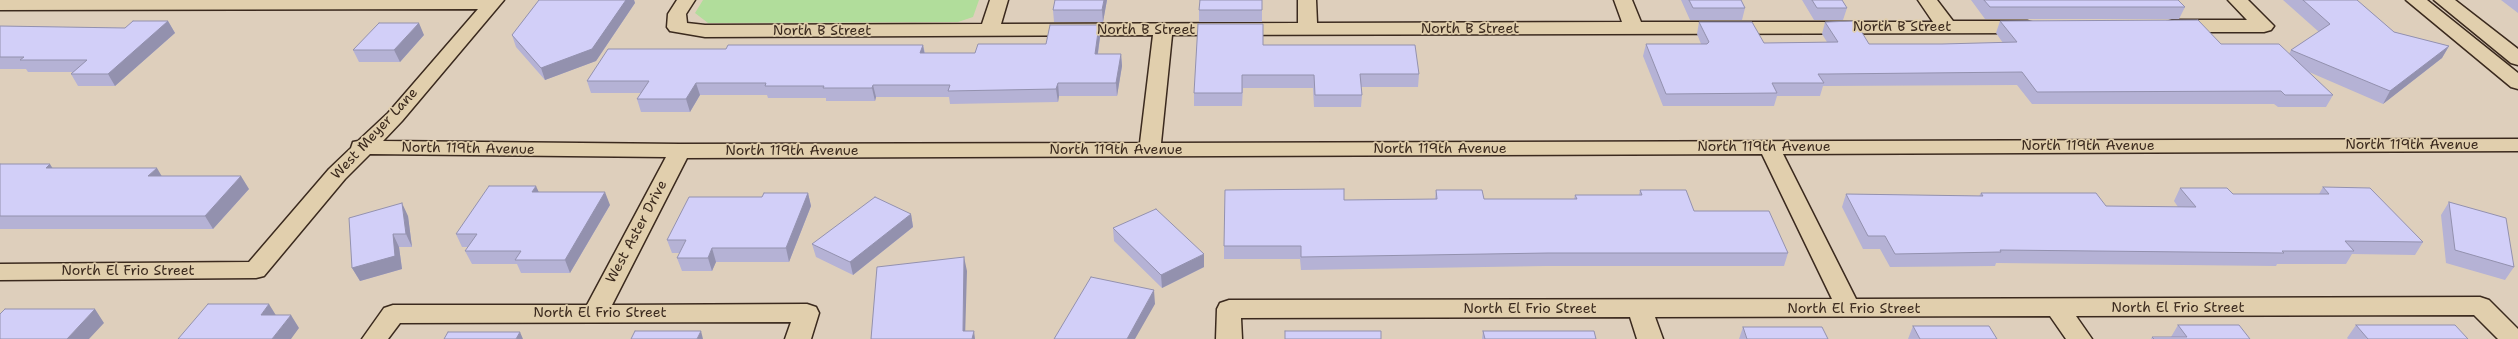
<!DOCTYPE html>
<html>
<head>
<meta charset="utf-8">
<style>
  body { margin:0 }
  canvas { display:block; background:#decfbc }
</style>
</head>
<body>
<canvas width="2518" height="339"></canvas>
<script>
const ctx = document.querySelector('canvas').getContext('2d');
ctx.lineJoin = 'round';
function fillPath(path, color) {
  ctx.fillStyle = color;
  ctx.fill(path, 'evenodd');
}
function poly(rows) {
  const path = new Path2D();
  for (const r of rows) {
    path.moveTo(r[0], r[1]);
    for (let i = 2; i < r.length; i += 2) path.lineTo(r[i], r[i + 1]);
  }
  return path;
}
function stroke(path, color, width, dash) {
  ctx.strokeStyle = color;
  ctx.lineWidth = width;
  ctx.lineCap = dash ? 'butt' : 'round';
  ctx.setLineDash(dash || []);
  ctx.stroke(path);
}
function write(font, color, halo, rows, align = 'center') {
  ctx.font = font + ' "Shantell Sans",sans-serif';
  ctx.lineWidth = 3.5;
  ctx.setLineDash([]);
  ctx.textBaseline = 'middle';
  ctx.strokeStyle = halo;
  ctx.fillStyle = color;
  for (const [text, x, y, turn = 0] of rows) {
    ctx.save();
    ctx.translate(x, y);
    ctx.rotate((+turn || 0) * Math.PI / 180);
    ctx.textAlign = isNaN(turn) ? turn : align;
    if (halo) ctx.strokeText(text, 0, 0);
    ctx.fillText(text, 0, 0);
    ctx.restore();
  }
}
fillPath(poly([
  [703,0,979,0,973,17,958,22,708,23,695,13]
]), '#b1dd9b');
const minor = poly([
  [0,0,504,0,402,121,383,141,680,144,1140,143,1153,35,705,37,670,31,667,27,668,14,677,0,695,0,686,14,687,23,705,25,982,24,990,0,1008,0,1001,24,1298,23,1298,0,1316,0,1317,23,1622,22,1614,0,1632,0,1641,22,1933,22,1918,0,1937,0,1953,21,2027,21,2034,23,2037,27,2034,31,2027,33,1172,35,1161,143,2518,139,2518,151,1783,154,1856,299,2480,297,2489,300,2518,329,2518,339,2498,339,2474,315,2076,316,2092,339,2066,339,2050,316,1655,317,1663,339,1637,339,1630,317,1241,318,1242,339,1216,339,1217,309,1220,303,1229,300,1832,299,1762,154,687,158,612,305,807,304,816,307,819,313,811,339,785,339,791,322,400,323,388,339,362,339,384,308,393,305,587,305,666,157,370,154,345,179,264,276,256,278,0,280,0,264,249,262,329,169,351,148,353,142,358,141,388,113,478,9,0,10,0,0],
  [2228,0,2248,0,2274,26,2271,30,2264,32,2174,32,2167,30,2164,26,2167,22,2174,20,2247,20,2228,0],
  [2406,0,2427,0,2518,73,2518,89,2511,87,2406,0],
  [2434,0,2455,0,2518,49,2518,65,2511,63,2434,0]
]);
stroke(minor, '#3b2a1e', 3);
fillPath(minor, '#e1cfad');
fillPath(poly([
  [539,0,634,0,635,3,596,61,545,80,516,47,512,35],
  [1107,0,1103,22,1054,22,1053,10],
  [1262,0,1262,22,1199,22,1199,10],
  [1681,0,1741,0,1745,8,1742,20,1690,20],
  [1802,0,1842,0,1847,8,1843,20,1814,20],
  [1971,0,2178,0,2185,7,2179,19,1985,19],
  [2283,0,2357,0,2394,32,2449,46,2442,58,2383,104,2309,72,2333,95,2326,107,2278,107,2274,104,2032,104,2017,85,1824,86,1823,86,1820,96,1777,96,1774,106,1663,106,1643,56,1646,44,1701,44,1697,34,1699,22,1764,43,1827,42,1822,34,1825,22,1869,44,1942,44,2003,43,1996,33,2000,21,2221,44,2289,54,2291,50,2319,32],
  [2501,0,2518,0,2518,13],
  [168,21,175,33,115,86,78,86,71,74,72,72,28,72,26,69,0,69,0,26,125,28],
  [1099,25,1100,37,1098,54,1121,54,1122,66,1117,96,1059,96,1058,102,950,104,949,97,876,97,875,101,826,101,826,98,768,98,767,95,700,95,690,112,641,112,637,99,641,93,591,93,587,81,726,49,923,45,925,53,975,53,1046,44],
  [424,35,400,62,359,62,353,50],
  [1263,45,1419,74,1418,87,1361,87,1362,95,1361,107,1314,107,1313,88,1243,88,1242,106,1194,106,1194,93],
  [0,164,162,176,249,189,213,229,0,229],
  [2323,187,2423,242,2415,255,2352,254,2346,264,2277,264,2276,266,1996,263,1995,266,1890,267,1880,249,1863,249,1842,207,1846,194,1979,196,1981,193,2106,206,2178,207,2174,201,2180,188,2233,194,2319,194],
  [1436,190,1484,199,1574,199,1575,195,1639,195,1640,190,1694,211,1788,253,1784,266,1546,266,1301,270,1300,259,1224,259,1224,246,1344,200,1435,199],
  [539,192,610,205,570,273,521,273,517,264,472,264,465,251,468,247,462,247,456,234],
  [808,193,811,206,789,262,716,262,712,271,682,271,677,258,680,253,672,253,667,240,762,197],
  [2449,202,2514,267,2505,280,2446,263,2441,215],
  [911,214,913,227,853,275,816,257,812,244],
  [408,216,412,247,399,247,402,269,360,281,352,268],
  [1113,228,1204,267,1162,288,1114,241],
  [2178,325,2250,339,2151,339,2152,337,2171,337],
  [2356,325,2468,339,2348,339,2347,338],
  [1913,326,1997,339,1908,339],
  [1743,327,1828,339,1739,339],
  [1483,331,1596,339,1482,339]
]), '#b5b2d5');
fillPath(poly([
  [626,0,634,0,635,3,596,61,545,80,541,68],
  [1104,0,1107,0,1103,22,1102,10],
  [168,21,175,33,115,86,108,74],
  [419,23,424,35,400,62,394,50],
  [1099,25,1100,37,1096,66,1095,54],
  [923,45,925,57,920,53],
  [2449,46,2442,58,2383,104,2390,91],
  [1121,54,1122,66,1117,96,1116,83],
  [696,83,700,95,690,112,686,99],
  [1058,83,1059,96,1058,102,1056,89],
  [873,85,876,97,875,101,872,88],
  [50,164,58,177,46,168],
  [157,168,164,180,148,176],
  [241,176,249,189,213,229,205,216],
  [536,186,542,199,532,192],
  [605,192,610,205,570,273,565,260],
  [808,193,811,206,789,262,786,248],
  [402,203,408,216,412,247,406,234],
  [911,214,913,227,853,275,850,262],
  [393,234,399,247,402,269,360,281,352,268],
  [712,248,716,262,712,271,708,258],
  [1204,254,1204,267,1162,288,1161,275],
  [964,257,967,271,965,339,963,331],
  [1154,290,1155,304,1135,339,1127,339],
  [269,304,277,317,261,315],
  [95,309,104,323,89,339,67,339],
  [291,315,299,328,291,339,272,339],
  [701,331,703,339,697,339],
  [974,331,975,339,972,339],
  [520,332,523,339,516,339]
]), '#9391ae');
const building = poly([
  [539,0,626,0,592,49,541,68,512,35,539,0],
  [1055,0,1104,0,1102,10,1053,10,1055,0],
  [1200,0,1262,0,1262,10,1199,10,1200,0],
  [1689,0,1741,0,1745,8,1693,8,1689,0],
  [1812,0,1842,0,1847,8,1817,8,1812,0],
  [1984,0,2178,0,2185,7,1990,7,1984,0],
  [2303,0,2357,0,2394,32,2449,46,2390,91,2291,50,2330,24,2303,0],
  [2198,20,2221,44,2279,44,2333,95,2285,95,2281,91,2037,92,2022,72,1828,74,1818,74,1824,83,1772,83,1777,93,1666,94,1646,44,1707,44,1709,42,1699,22,1752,22,1764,43,1838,42,1825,22,1855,21,1869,44,1942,44,2017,42,2000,21,2198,20],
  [133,21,168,21,108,74,71,74,87,60,20,60,24,57,0,57,0,26,125,28,133,21],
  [379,23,419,23,394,50,353,50,379,23],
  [1198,24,1263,24,1263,45,1415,45,1419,74,1360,74,1362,95,1315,95,1314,75,1242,75,1242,93,1194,93,1198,24],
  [1050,25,1099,25,1095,54,1121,54,1116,83,1058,83,1056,89,948,91,950,85,873,85,872,88,823,88,824,86,765,86,766,83,696,83,686,99,637,99,649,81,587,81,608,49,726,49,728,45,923,45,920,53,975,53,978,44,1046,44,1050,25],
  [0,164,50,164,46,168,157,168,148,176,241,176,205,216,0,216,0,164],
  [489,186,536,186,532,192,605,192,565,260,515,260,521,251,465,251,477,234,456,234,489,186],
  [2323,187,2370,188,2423,242,2345,241,2354,251,2282,251,2284,253,2000,250,2001,252,1895,254,1885,236,1868,236,1846,194,1983,196,1981,193,2096,193,2106,206,2196,207,2180,188,2227,188,2233,194,2329,194,2323,187],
  [1344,189,1344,200,1437,199,1436,190,1482,190,1484,199,1577,199,1575,195,1642,195,1640,190,1686,190,1694,211,1769,211,1788,253,1548,253,1301,257,1301,246,1224,246,1225,190,1344,189],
  [764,193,808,193,786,248,712,248,708,258,677,258,686,240,667,240,689,197,762,197,764,193],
  [875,197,911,214,850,262,812,244,875,197],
  [2449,202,2506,218,2514,267,2455,250,2449,202],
  [402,203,406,234,393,234,395,256,352,268,349,218,402,203],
  [1156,209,1204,254,1161,275,1113,228,1156,209],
  [964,257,963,331,974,331,972,339,871,339,877,267,964,257],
  [1091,277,1154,290,1127,339,1054,339,1091,277],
  [208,304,269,304,261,315,291,315,272,339,178,339,208,304],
  [5,309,95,309,67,339,0,339,0,314,5,309],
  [2178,325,2239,325,2250,339,2154,339,2152,337,2187,337,2178,325],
  [2356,325,2455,325,2468,339,2368,339,2356,325],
  [1913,326,1989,326,1997,339,1920,339,1913,326],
  [1743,327,1822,327,1828,339,1747,339,1743,327],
  [635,331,701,331,697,339,631,339,635,331],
  [1285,331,1381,331,1381,339,1285,339,1285,331],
  [1483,331,1594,331,1596,339,1485,339,1483,331],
  [448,332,520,332,516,339,444,339,448,332]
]);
fillPath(building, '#d2cff8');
stroke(building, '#9391ae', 1);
write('14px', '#3b2a1e', '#e1cfad', [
  ["North B Street",1902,27],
  ["North B Street",1470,29],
  ["North B Street",1146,30],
  ["North B Street",822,31],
  ["West Meyer Lane",375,134,-47],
  ["North 119th Avenue",2412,145],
  ["North 119th Avenue",2088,146],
  ["North 119th Avenue",1764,147],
  ["North 119th Avenue",468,149,1],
  ["North 119th Avenue",1440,149],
  ["North 119th Avenue",1116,150],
  ["North 119th Avenue",792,151],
  ["West Aster Drive",637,232,-62],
  ["North El Frio Street",128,271],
  ["North El Frio Street",2178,308],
  ["North El Frio Street",1530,309],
  ["North El Frio Street",1854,309],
  ["North El Frio Street",600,313]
]);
</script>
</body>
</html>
